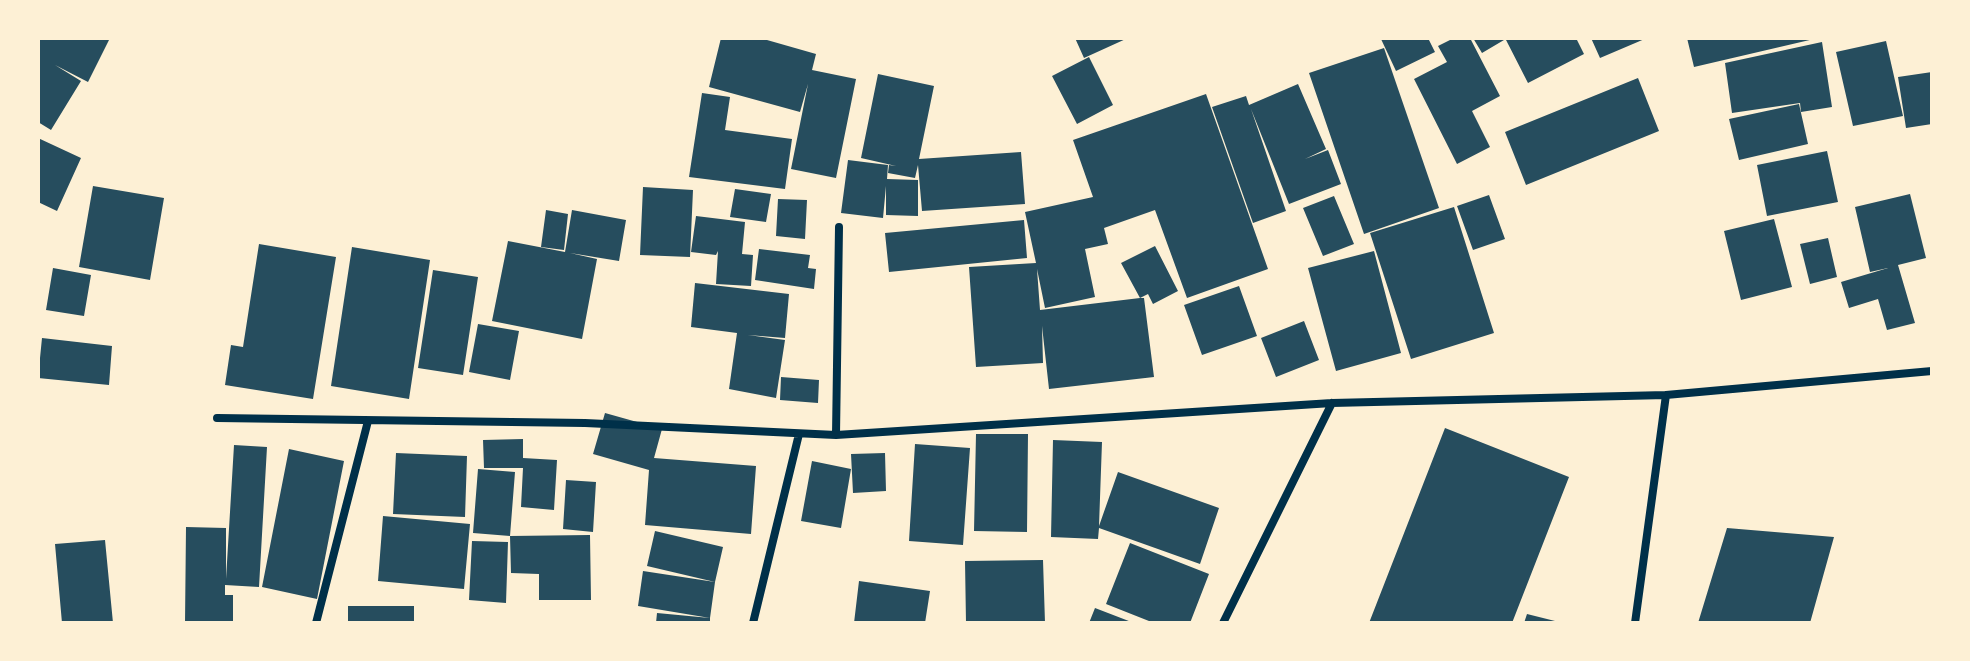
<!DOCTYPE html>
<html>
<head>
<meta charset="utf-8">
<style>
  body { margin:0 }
  #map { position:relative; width:1970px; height:661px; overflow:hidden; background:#fdf0d5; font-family:Poppins,sans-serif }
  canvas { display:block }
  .frame { position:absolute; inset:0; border:40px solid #fdf0d5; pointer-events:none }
</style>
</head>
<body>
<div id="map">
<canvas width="1970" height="661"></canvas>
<div class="frame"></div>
</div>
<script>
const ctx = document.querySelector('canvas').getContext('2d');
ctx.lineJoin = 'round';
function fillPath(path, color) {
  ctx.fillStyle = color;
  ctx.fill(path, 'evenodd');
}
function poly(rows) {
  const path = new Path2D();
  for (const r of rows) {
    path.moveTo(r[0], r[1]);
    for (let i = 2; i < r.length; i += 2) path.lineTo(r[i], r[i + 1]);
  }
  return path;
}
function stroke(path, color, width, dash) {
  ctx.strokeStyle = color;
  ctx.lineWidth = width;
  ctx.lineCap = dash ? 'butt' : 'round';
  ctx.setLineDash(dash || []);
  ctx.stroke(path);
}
fillPath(poly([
  [38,38,110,38,88,82,55,65,81,81,51,130,38,122],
  [721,38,760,38,816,54,812,70,856,79,836,178,791,169,808,84,800,112,709,87],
  [1075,38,1128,38,1084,58],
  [1428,38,1435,52,1396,71,1381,39],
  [1454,38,1470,38,1500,96,1472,111,1490,147,1457,164,1414,79,1447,62,1438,46],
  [1473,38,1503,38,1504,40,1482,53],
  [1505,38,1576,38,1584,54,1528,83],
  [1591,38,1647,38,1600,58],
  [1687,38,1814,38,1814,39,1694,67],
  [1886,41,1903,116,1853,126,1836,52],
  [1822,42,1832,107,1801,112,1800,103,1732,113,1725,63],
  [1384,48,1439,208,1364,234,1309,73],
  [1089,57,1113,105,1077,124,1052,76],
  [1932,72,1932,124,1906,128,1898,77],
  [878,74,934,86,919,159,1021,152,1025,204,922,211,918,165,915,178,888,173,889,165,896,166,861,158],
  [1638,78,1659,131,1526,185,1505,132],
  [1298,84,1326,149,1305,159,1328,150,1341,184,1289,204,1251,109,1286,211,1253,223,1212,107,1246,96,1249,105],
  [702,93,730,97,725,130,792,139,785,189,689,177],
  [1206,94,1268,269,1187,298,1155,210,1104,228,1108,244,1085,249,1095,297,1045,308,1037,269,1040,310,1140,298,1121,263,1155,246,1178,291,1153,304,1148,294,1140,298,1144,298,1154,377,1049,389,1042,326,1043,363,976,367,969,267,1036,263,1025,212,1093,197,1073,140],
  [1799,104,1808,144,1739,160,1729,119],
  [38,138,81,158,57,211,38,202],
  [1827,151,1838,202,1767,216,1757,165],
  [848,160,888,165,887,179,918,180,918,216,886,215,886,186,883,218,841,213],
  [93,186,164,198,150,280,79,267],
  [643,187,693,190,690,257,640,255],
  [735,189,771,194,766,222,730,217],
  [1910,194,1926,258,1898,265,1915,323,1887,330,1878,299,1849,308,1841,282,1888,268,1870,272,1855,207],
  [1489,195,1505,239,1473,250,1457,206],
  [1334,196,1354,244,1323,256,1303,208],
  [778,199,807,200,805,239,776,236],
  [1454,207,1494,333,1411,359,1370,233],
  [546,210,568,214,564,250,541,247],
  [572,210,626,220,619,261,570,253,597,259,582,339,492,321,508,241,565,252],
  [696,216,745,222,742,254,753,255,751,286,716,284,718,251,716,255,691,252],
  [1774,219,1792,287,1741,300,1724,231],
  [1024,220,1027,258,889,272,885,233],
  [1828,238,1837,277,1810,284,1800,244],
  [259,244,336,257,313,399,225,385,231,345,243,347],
  [352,247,430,260,409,399,331,386],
  [759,249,810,255,808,268,816,269,814,289,755,280],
  [1374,251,1401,353,1336,371,1308,268],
  [53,268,91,275,84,316,46,310],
  [433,270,478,277,463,375,418,368],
  [695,283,789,294,785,338,748,335,785,340,776,398,729,389,737,333,691,327],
  [1239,286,1257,336,1202,355,1184,305],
  [1304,321,1319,360,1276,377,1261,338],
  [478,324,519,331,510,380,469,372],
  [42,338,112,346,109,385,38,378],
  [781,377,819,380,818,403,780,400],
  [605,413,662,429,654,458,756,466,751,534,645,525,649,470,593,454],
  [1445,428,1569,477,1512,623,1369,623],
  [976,434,1028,434,1027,532,974,531],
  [523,439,523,458,557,460,554,510,521,507,523,468,484,468,483,440],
  [1053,440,1102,442,1099,526,1118,472,1219,508,1200,564,1099,528,1098,539,1051,537],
  [915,444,970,448,963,545,909,541],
  [234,445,267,447,259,587,225,585,225,595,233,595,233,623,185,623,186,527,226,528,226,579],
  [289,449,344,461,317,599,262,587],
  [396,453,467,456,465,517,393,514],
  [885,453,886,491,853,493,851,454],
  [812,461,851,469,841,528,801,521],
  [478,469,515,472,510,536,473,533],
  [566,480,596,482,593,532,563,529],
  [383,516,470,524,464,589,378,581],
  [1727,528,1834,537,1810,623,1698,623],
  [655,531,723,547,715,582,647,566],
  [590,535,591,600,539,600,539,574,511,573,510,536],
  [105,540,113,623,62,623,55,544],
  [472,541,508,542,506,603,469,600],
  [1130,543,1209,574,1190,623,1154,623,1106,604],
  [1043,560,1045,623,966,623,965,561],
  [643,571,715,582,710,618,638,606],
  [859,581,930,591,925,623,854,623],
  [348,606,414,606,414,623,348,623],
  [1095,608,1134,623,1089,623],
  [657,613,710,618,710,623,656,623],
  [1527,614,1559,622,1558,623,1524,623]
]), '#264d5e');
stroke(poly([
  [217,418,585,423,836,435,1332,403,1666,395,1932,371],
  [836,435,839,227],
  [316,623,368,421],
  [753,623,799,434],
  [1223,623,1332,403],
  [1635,623,1666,395]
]), '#003049', 8);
</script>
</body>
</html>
